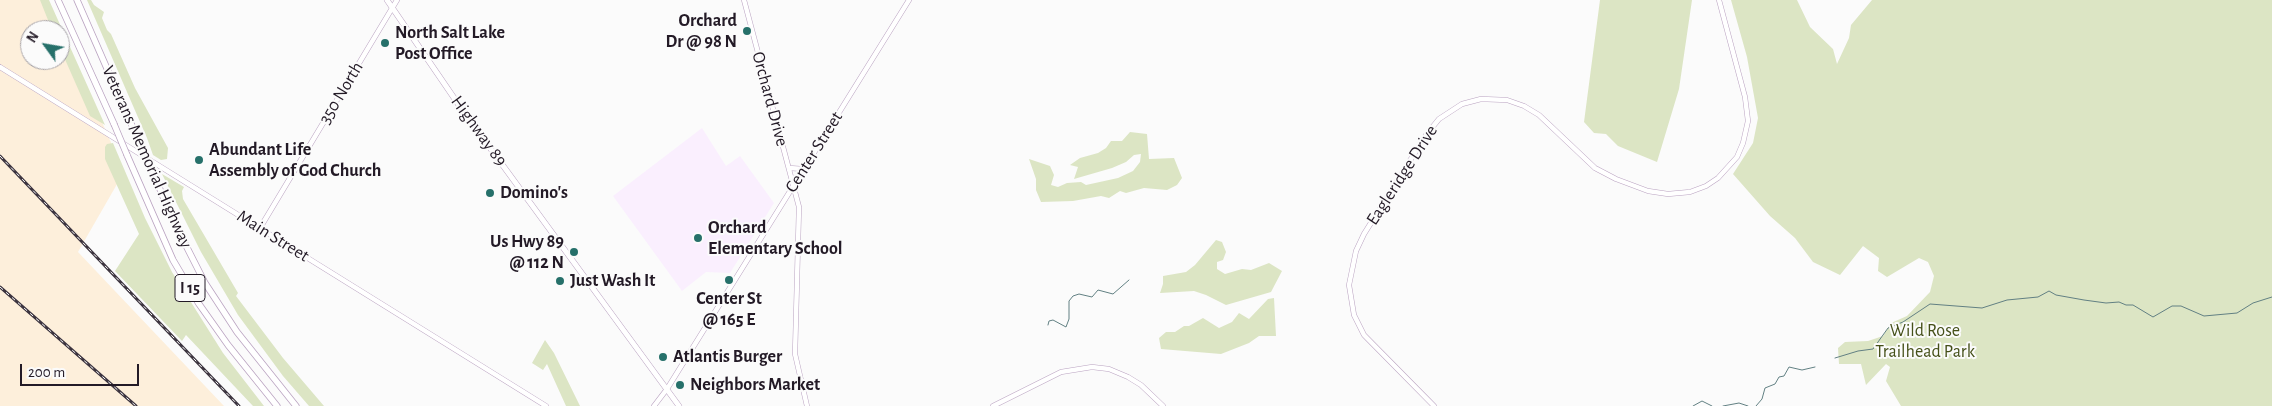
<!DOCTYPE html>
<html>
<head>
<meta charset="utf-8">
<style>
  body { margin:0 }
  #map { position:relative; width:2272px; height:406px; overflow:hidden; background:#fbfbfb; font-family:"Alegreya Sans",sans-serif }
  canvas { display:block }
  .north { position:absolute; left:20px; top:20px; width:50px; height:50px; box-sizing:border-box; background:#fbfbfb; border:1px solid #a5a1a6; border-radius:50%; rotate:302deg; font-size:14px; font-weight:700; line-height:20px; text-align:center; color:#231a26 }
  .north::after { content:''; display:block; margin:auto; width:18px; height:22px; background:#26706a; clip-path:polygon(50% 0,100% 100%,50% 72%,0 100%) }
  .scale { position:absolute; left:20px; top:364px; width:119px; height:22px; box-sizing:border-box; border:2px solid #231a26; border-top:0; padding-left:6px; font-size:15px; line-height:18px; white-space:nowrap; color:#231a26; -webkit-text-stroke:4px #fbfbfb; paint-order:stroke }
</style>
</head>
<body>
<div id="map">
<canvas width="2272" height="406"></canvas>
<div class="north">N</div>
<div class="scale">200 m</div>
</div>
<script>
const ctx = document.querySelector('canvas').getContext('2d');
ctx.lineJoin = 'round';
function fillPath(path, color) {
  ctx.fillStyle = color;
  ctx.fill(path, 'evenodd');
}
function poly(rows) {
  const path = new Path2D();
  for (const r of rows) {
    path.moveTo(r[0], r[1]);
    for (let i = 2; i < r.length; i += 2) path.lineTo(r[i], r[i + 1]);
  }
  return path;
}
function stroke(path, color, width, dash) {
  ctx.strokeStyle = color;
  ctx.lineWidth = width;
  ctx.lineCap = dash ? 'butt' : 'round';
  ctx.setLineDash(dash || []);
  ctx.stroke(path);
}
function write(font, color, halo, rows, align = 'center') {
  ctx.font = font + ' "Alegreya Sans",sans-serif';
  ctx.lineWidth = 4;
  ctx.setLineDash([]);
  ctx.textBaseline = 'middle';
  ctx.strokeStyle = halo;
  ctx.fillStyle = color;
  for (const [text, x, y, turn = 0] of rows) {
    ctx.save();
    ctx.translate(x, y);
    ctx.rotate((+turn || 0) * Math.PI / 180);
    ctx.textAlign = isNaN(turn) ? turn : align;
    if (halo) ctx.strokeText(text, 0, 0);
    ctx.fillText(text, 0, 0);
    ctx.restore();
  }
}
fillPath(poly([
  [0,0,48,0,124,172,78,252,224,406,0,406],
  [30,30,60,30,60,60,30,60]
]), '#fdefdb');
fillPath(poly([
  [702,128,726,166,740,156,774,203,730,273,706,272,682,291,613,196]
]), '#faeffe');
fillPath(poly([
  [40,0,49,0,105,125,90,116,60,48,60,30,52,30],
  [87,0,91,0,94,5,104,12,102,18,107,30,111,34,135,88,168,148,167,159,161,160,153,155,147,138],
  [1600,0,1692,0,1679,89,1657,162,1618,146,1606,134,1594,133,1584,122],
  [1731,0,1797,0,1810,27,1833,49,1837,64,1849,38,1851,25,1872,0,2272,0,2272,406,1901,406,1886,381,1890,367,1886,364,1866,385,1861,364,1839,364,1838,348,1845,342,1868,341,1883,336,1891,323,1907,316,1930,292,1934,276,1928,262,1919,258,1887,277,1878,271,1879,258,1863,246,1840,275,1813,262,1795,238,1770,216,1733,174,1753,143,1758,118,1747,57],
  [1130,132,1147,134,1149,159,1174,158,1182,178,1177,185,1167,190,1144,188,1126,193,1120,191,1109,198,1101,196,1073,201,1041,202,1036,190,1036,179,1029,159,1050,166,1054,175,1051,185,1058,187,1067,183,1081,182,1086,185,1118,178,1133,171,1140,162,1141,154,1134,155,1126,162,1112,168,1074,179,1078,167,1070,165,1080,158,1098,153,1106,148,1111,141,1122,141],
  [113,143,145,218,172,272,223,353,264,406,253,406,186,335,182,341,115,271,139,234,105,159,105,147,107,144],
  [162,174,184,187,182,191,183,199,238,293,236,296,283,358,324,406,309,406,283,376,238,315,201,252],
  [1216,240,1222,242,1226,252,1223,260,1217,262,1217,269,1225,274,1242,269,1251,270,1269,263,1282,271,1271,292,1226,305,1206,295,1194,291,1160,293,1163,284,1163,276,1186,272,1195,265],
  [1274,298,1276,336,1259,336,1249,343,1221,354,1161,349,1159,338,1166,332,1175,332,1184,326,1189,326,1203,318,1219,328,1232,322,1239,313,1249,319,1268,299],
  [545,340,554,353,580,406,566,406,547,364,543,370,532,363]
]), '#dce5c4');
stroke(poly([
  [1048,325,1049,321,1053,320,1066,327,1069,319,1069,301,1073,296,1079,294,1092,297,1098,290,1113,294,1129,280],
  [1835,358,1858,351,1873,349,1888,328,1903,322,1930,304,1982,308,2007,300,2038,297,2049,291,2056,295,2084,300,2106,303,2119,302,2126,305,2133,305,2153,317,2172,306,2181,306,2204,316,2237,313,2253,303,2272,297],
  [1693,406,1702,401,1712,406],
  [1723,406,1739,403,1748,406],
  [1756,406,1762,399,1765,388,1775,384,1779,377,1784,376,1789,367,1802,370,1815,367]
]), '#628083', 1);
const secondary = poly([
  [744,0,799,207,795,354,807,406],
  [0,67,546,406],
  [789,168,803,169],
  [260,228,397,0],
  [654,406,667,389,909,0],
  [993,406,1061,372,1092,367,1109,369,1128,377,1141,385,1163,406],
  [1434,406,1364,335,1354,315,1349,285,1356,251,1364,234,1426,135,1439,119,1462,104,1481,99,1507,100,1524,106,1539,115,1595,168,1616,179,1648,191,1668,194,1690,192,1706,186,1718,178,1737,157,1743,143,1748,121,1745,97,1719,0]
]);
const primary = poly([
  [387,0,463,111,679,406]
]);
const highway = poly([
  [58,0,114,124],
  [77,0,140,144],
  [127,155,173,260,199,304,228,345,277,406],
  [152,170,171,216,205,283,237,332,296,406]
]);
stroke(secondary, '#baa3c1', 5.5);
stroke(primary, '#baa3c1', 6);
stroke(highway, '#baa3c1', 7);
stroke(secondary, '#fff', 4.5);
stroke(primary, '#fff', 5);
stroke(highway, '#fff', 5.5);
const rail = poly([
  [0,156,239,406],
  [0,287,136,406]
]);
stroke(rail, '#3c343f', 3);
stroke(rail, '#fbfbfb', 1, [4]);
const highwayBridge = poly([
  [114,124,127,155],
  [140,144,152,170]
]);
stroke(highwayBridge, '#baa3c1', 7, []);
stroke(highwayBridge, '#fff', 5.5);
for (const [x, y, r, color] of [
  [747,31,5,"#26706a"],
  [385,43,5,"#26706a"],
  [199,160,5,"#26706a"],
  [490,193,5,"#26706a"],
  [698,238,5,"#26706a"],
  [574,252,5,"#26706a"],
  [729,280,5,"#26706a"],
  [560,281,5,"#26706a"],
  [663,357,5,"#26706a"],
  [680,385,5,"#26706a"]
]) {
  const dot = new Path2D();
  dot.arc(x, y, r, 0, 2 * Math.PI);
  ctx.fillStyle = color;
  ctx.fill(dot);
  stroke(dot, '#fbfbfb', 2);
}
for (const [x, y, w] of [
  [190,288,30]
]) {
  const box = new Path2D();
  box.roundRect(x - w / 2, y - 13.5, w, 27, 4);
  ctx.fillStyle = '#fbfbfb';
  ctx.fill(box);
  stroke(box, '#231a26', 1);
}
write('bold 16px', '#231a26', null, [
  ["I 15",190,288]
]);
write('bold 18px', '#231a26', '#fbfbfb', [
  ["Orchard",737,21,"right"],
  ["Dr @ 98 N",737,42,"right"],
  ["North Salt Lake",395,33],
  ["Post Office",395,54],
  ["Abundant Life",209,150],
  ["Assembly of God Church",209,171],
  ["Domino's",500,193],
  ["Orchard",708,228],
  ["Elementary School",708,249],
  ["Us Hwy 89",564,242,"right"],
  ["@ 112 N",564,263,"right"],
  ["Just Wash It",570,281],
  ["Center St",729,299,"center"],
  ["@ 165 E",729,320,"center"],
  ["Atlantis Burger",673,357],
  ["Neighbors Market",690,385]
], 'left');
write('18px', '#231a26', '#fbfbfb', [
  ["350 North",341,93,-59],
  ["Orchard Drive",770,99,75],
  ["Highway 89",479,131,54],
  ["Center Street",814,152,-58],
  ["Veterans Memorial Highway",147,157,66],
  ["Eagleridge Drive",1402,175,-57],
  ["Main Street",273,236,32]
]);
write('18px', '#455019', '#fbfbfb', [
  ["Wild Rose",1925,331],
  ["Trailhead Park",1925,352]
]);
</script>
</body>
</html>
